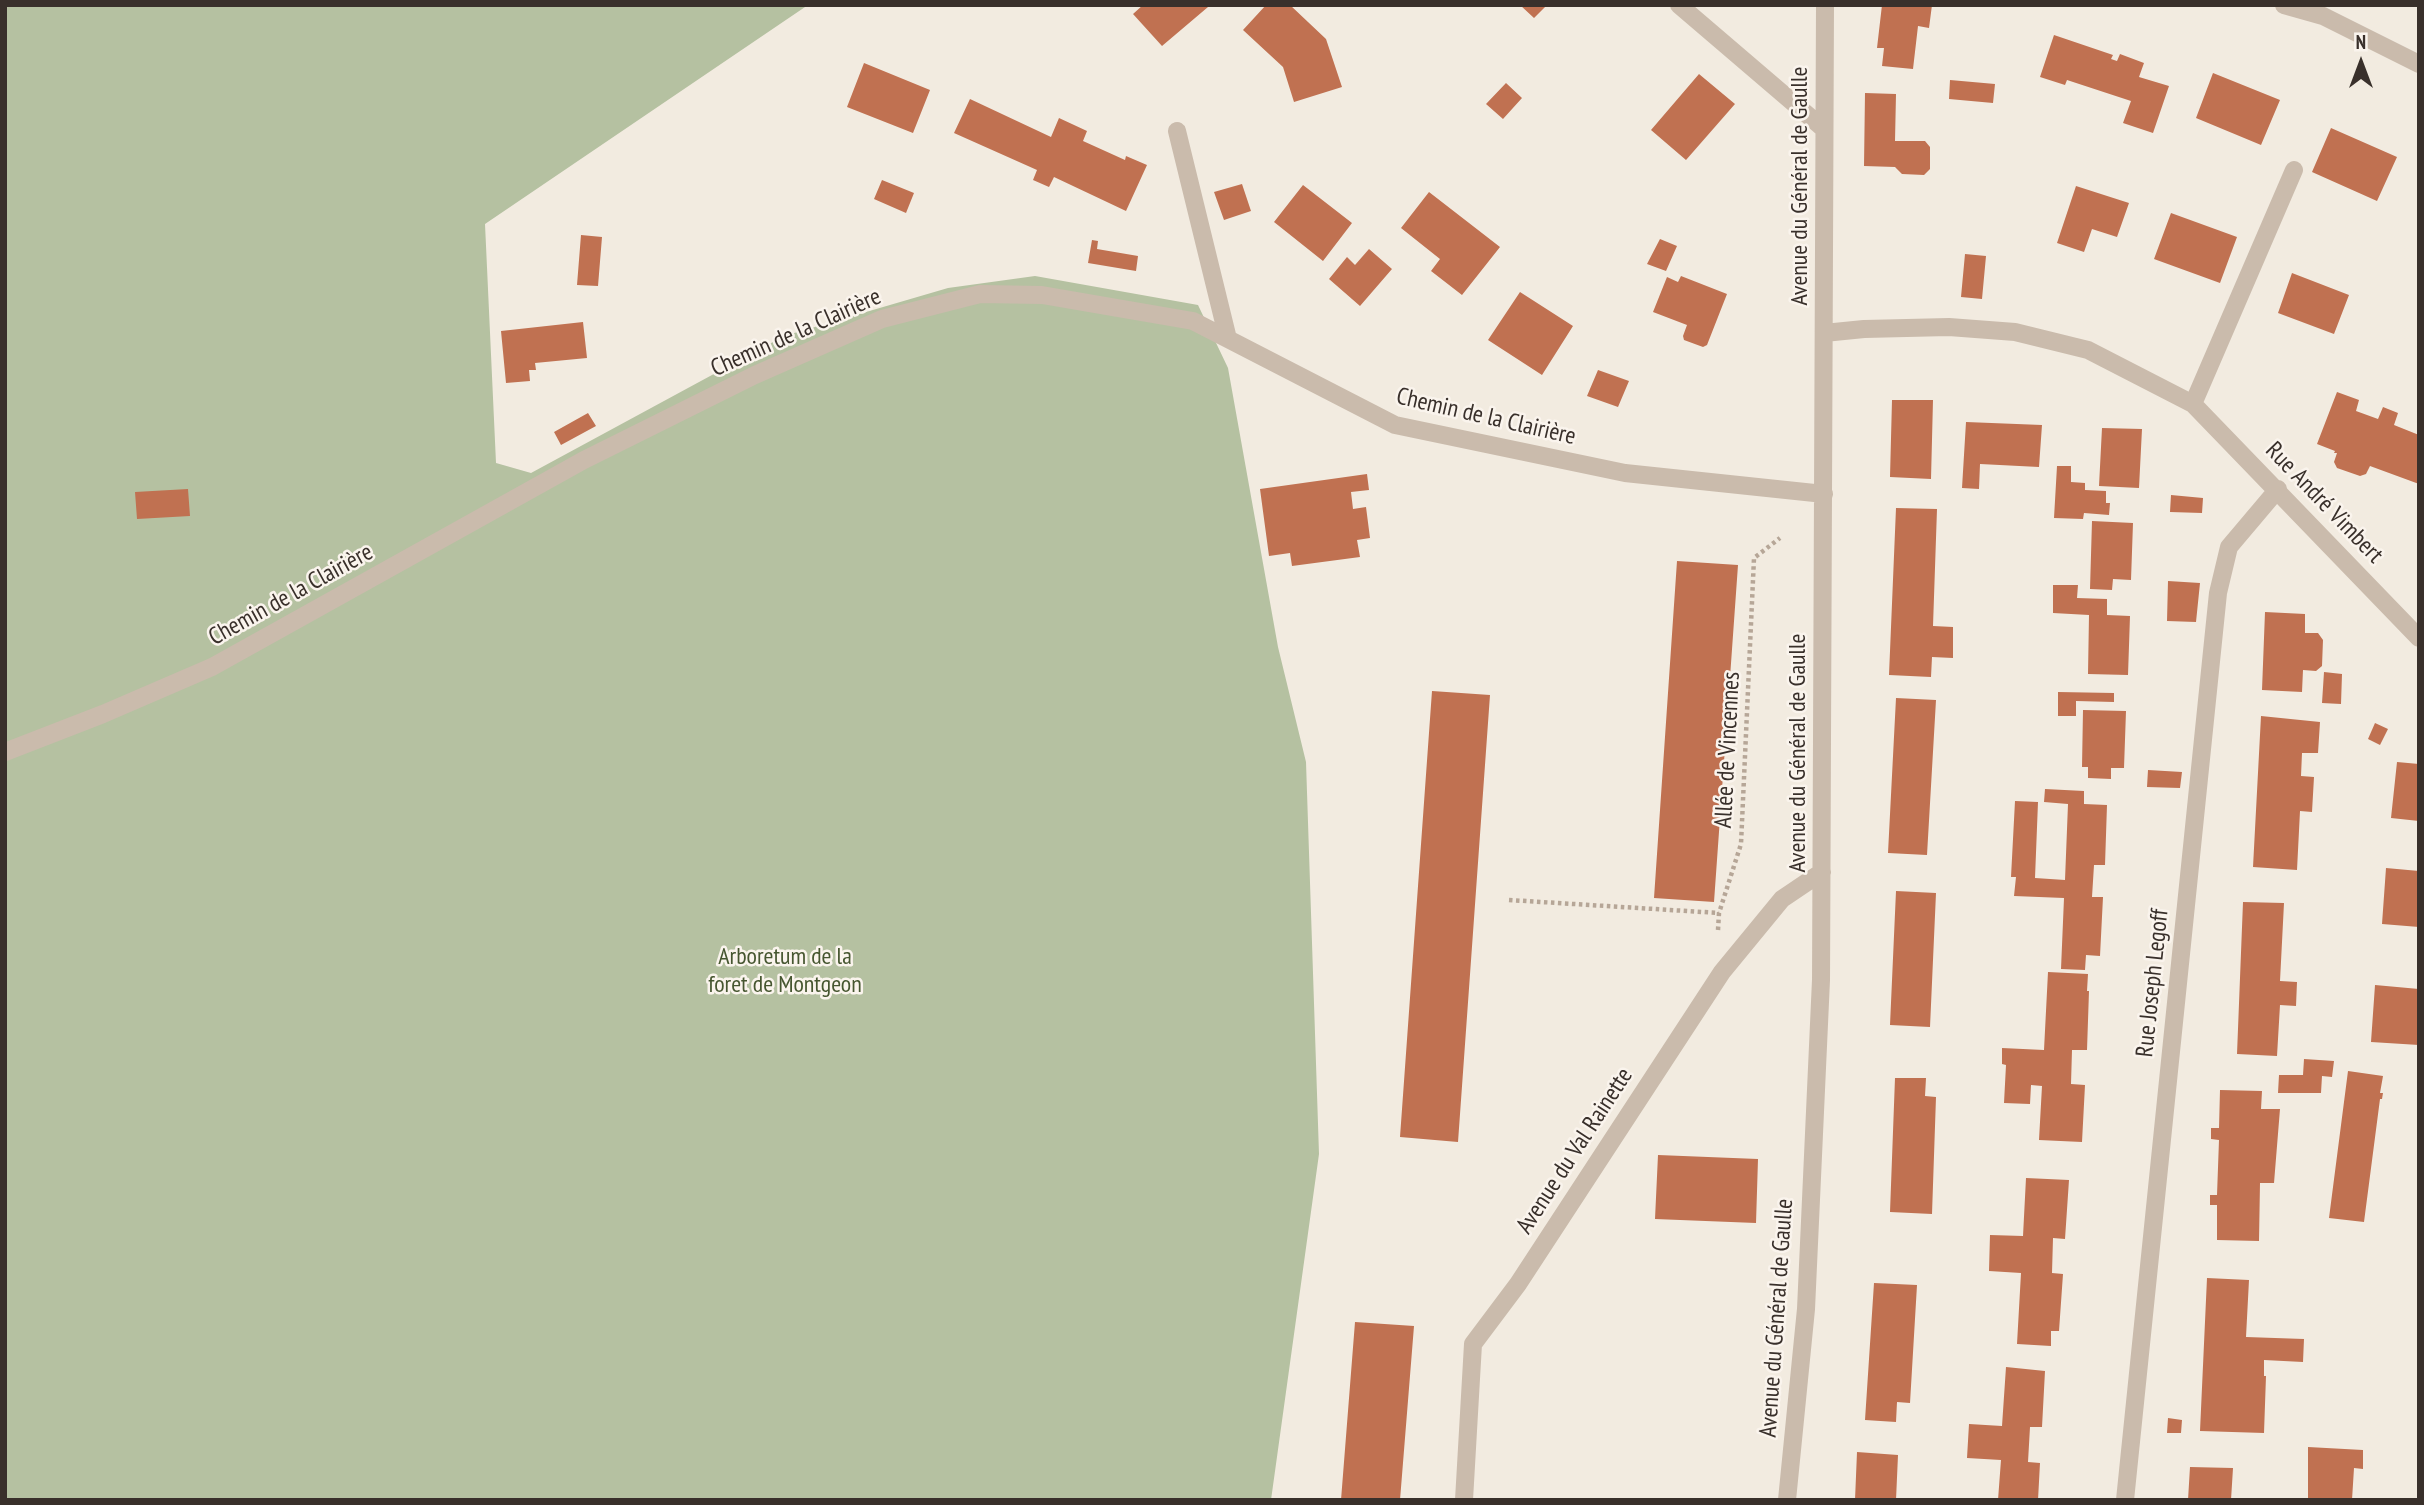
<!DOCTYPE html>
<html>
<head>
<meta charset="utf-8">
<style>
  body { margin:0 }
  #map { position:relative; width:2424px; height:1505px; overflow:hidden; background:#f2ebe0; font-family:"PT Sans Narrow",sans-serif }
  canvas { display:block }
  .frame { position:absolute; inset:0; border:7px solid #39302b; pointer-events:none }
  .north { position:absolute; left:2326px; top:28px; width:70px; height:70px; -webkit-text-stroke:5px #faf4ed; paint-order:stroke; rotate:0deg; font-size:19px; font-weight:700; line-height:28px; text-align:center; color:#39302b }
  .north::after { content:''; display:block; margin:auto; width:24px; height:32px; background:#39302b; clip-path:polygon(50% 0,100% 100%,50% 72%,0 100%) }
</style>
</head>
<body>
<div id="map">
<canvas width="2424" height="1505"></canvas>
<div class="frame"></div>
<div class="north">N</div>
</div>
<script>
const ctx = document.querySelector('canvas').getContext('2d');
ctx.lineJoin = 'round';
function fillPath(path, color) {
  ctx.fillStyle = color;
  ctx.fill(path, 'evenodd');
}
function poly(rows) {
  const path = new Path2D();
  for (const r of rows) {
    path.moveTo(r[0], r[1]);
    for (let i = 2; i < r.length; i += 2) path.lineTo(r[i], r[i + 1]);
  }
  return path;
}
function stroke(path, color, width, dash) {
  ctx.strokeStyle = color;
  ctx.lineWidth = width;
  ctx.lineCap = dash ? 'butt' : 'round';
  ctx.setLineDash(dash || []);
  ctx.stroke(path);
}
function write(font, color, halo, rows, align = 'center') {
  ctx.font = font + ' "PT Sans Narrow",sans-serif';
  ctx.lineWidth = 5;
  ctx.setLineDash([]);
  ctx.textBaseline = 'middle';
  ctx.strokeStyle = halo;
  ctx.fillStyle = color;
  for (const [text, x, y, turn = 0] of rows) {
    ctx.save();
    ctx.translate(x, y);
    ctx.rotate((+turn || 0) * Math.PI / 180);
    ctx.textAlign = isNaN(turn) ? turn : align;
    if (halo) ctx.strokeText(text, 0, 0);
    ctx.fillText(text, 0, 0);
    ctx.restore();
  }
}
fillPath(poly([
  [5,5,808,5,485,224,496,463,531,473,784,336,948,288,1035,276,1198,305,1228,368,1278,647,1306,762,1319,1154,1271,1500,5,1500]
]), '#b5c1a1');
fillPath(poly([
  [1143,5,1206,5,1208,7,1162,46,1133,14],
  [1266,5,1290,5,1326,39,1342,87,1294,102,1283,67,1243,30],
  [1520,5,1547,5,1534,18],
  [1882,5,1932,5,1929,28,1918,26,1913,69,1882,66,1884,48,1877,48],
  [2054,35,2113,55,2111,59,2117,61,2120,54,2144,63,2139,77,2169,86,2153,133,2123,123,2131,101,2067,80,2065,85,2040,77],
  [864,63,930,90,913,133,847,107],
  [2213,73,2280,100,2261,145,2196,118],
  [1699,74,1735,104,1686,160,1651,130],
  [1950,80,1995,84,1993,103,1949,99],
  [1506,83,1522,98,1503,119,1486,104],
  [1865,93,1896,94,1895,141,1925,141,1930,147,1930,169,1924,175,1902,174,1895,167,1864,166],
  [970,99,1051,137,1059,118,1087,131,1083,141,1125,160,1126,156,1147,165,1126,211,1054,177,1049,187,1033,180,1037,170,954,133],
  [2331,128,2397,157,2377,201,2312,172],
  [882,180,914,193,906,213,874,199],
  [1242,184,1251,211,1224,220,1214,192],
  [1303,185,1352,223,1323,261,1274,222],
  [2076,186,2129,203,2117,237,2092,229,2084,252,2057,243],
  [1429,192,1500,247,1462,295,1431,271,1440,259,1401,228],
  [2171,213,2237,237,2220,283,2154,259],
  [581,235,602,237,598,286,577,285],
  [1660,239,1677,246,1666,271,1647,264],
  [1092,240,1098,241,1097,249,1138,256,1136,271,1088,263],
  [1369,249,1392,269,1360,306,1329,279,1347,257,1355,265],
  [1965,254,1986,256,1982,299,1961,297],
  [2292,273,2349,295,2334,334,2278,313],
  [1681,276,1727,294,1707,345,1703,347,1684,340,1683,336,1687,325,1653,312,1667,277,1678,282],
  [1520,292,1573,326,1542,375,1488,340],
  [583,322,587,358,535,363,536,370,529,370,530,381,506,383,501,331],
  [1598,370,1629,381,1618,407,1587,396],
  [2337,392,2359,400,2356,411,2378,419,2383,407,2398,413,2394,425,2419,435,2419,484,2370,466,2366,474,2360,476,2337,468,2334,462,2337,453,2334,453,2335,451,2317,444],
  [1892,400,1933,400,1931,479,1890,477],
  [588,413,596,426,561,445,554,432],
  [1966,422,2042,425,2039,467,1980,464,1979,489,1962,488],
  [2102,428,2142,429,2139,488,2099,486],
  [2057,466,2071,466,2071,482,2085,483,2085,490,2106,491,2106,503,2110,503,2109,515,2084,513,2083,519,2054,518],
  [1367,474,1369,490,1351,492,1353,509,1366,507,1370,538,1357,540,1360,557,1292,566,1290,553,1269,556,1260,489],
  [188,489,190,516,137,519,135,492],
  [2171,495,2203,498,2202,513,2170,512],
  [1896,508,1937,509,1933,626,1953,627,1953,658,1932,657,1931,677,1889,675],
  [2092,521,2133,523,2131,580,2113,579,2112,590,2090,589],
  [1677,561,1738,565,1714,902,1654,898],
  [2168,581,2200,583,2196,622,2167,621],
  [2053,585,2078,585,2077,598,2107,599,2107,615,2130,616,2128,675,2088,674,2089,615,2053,613],
  [2265,612,2305,614,2305,633,2318,633,2323,640,2322,666,2316,671,2303,670,2302,692,2262,690],
  [2324,672,2342,674,2341,704,2322,703],
  [1432,691,1490,695,1458,1142,1400,1137],
  [2058,692,2114,693,2114,702,2076,701,2076,716,2058,716],
  [1896,698,1936,700,1927,855,1888,853],
  [2083,710,2126,711,2124,768,2111,768,2111,779,2088,778,2088,767,2082,767],
  [2261,716,2320,722,2318,753,2302,753,2301,776,2314,777,2312,812,2300,811,2297,870,2253,867],
  [2375,723,2388,729,2380,745,2368,739],
  [2397,762,2419,764,2419,821,2391,818],
  [2148,770,2182,772,2180,788,2147,787],
  [2045,789,2084,791,2084,804,2107,805,2105,865,2094,865,2092,897,2103,897,2100,956,2086,955,2085,970,2061,969,2064,898,2014,896,2016,877,2011,877,2015,801,2038,802,2035,878,2065,880,2068,804,2044,802],
  [2386,868,2419,871,2419,927,2382,924],
  [1896,891,1936,893,1930,1027,1890,1025],
  [2243,902,2284,903,2280,981,2297,982,2296,1006,2280,1005,2277,1056,2237,1054],
  [2048,972,2088,974,2087,991,2089,991,2087,1050,2072,1050,2071,1084,2085,1085,2082,1142,2039,1140,2042,1086,2031,1085,2030,1104,2004,1103,2006,1065,2002,1064,2002,1048,2044,1050],
  [2375,985,2419,989,2419,1045,2371,1042],
  [2304,1059,2334,1061,2332,1077,2322,1076,2321,1093,2278,1093,2279,1075,2303,1075],
  [2348,1071,2383,1076,2380,1093,2383,1093,2382,1099,2380,1099,2364,1222,2329,1218],
  [1895,1078,1926,1078,1925,1096,1936,1097,1932,1214,1890,1212],
  [2220,1090,2262,1091,2261,1109,2280,1109,2274,1183,2260,1183,2259,1241,2217,1240,2217,1205,2210,1205,2210,1195,2217,1195,2219,1140,2211,1139,2211,1128,2219,1128],
  [1658,1155,1758,1159,1756,1223,1655,1219],
  [2026,1178,2069,1180,2065,1239,2053,1238,2052,1273,2063,1274,2059,1331,2051,1331,2051,1346,2017,1344,2021,1273,1989,1271,1990,1235,2023,1236],
  [2207,1278,2249,1280,2246,1337,2304,1339,2303,1362,2264,1360,2264,1376,2266,1376,2264,1433,2200,1431],
  [1874,1283,1917,1285,1910,1403,1897,1402,1896,1422,1865,1420],
  [1355,1322,1414,1326,1400,1500,1341,1500],
  [2006,1367,2045,1371,2042,1427,2030,1427,2028,1462,2040,1463,2038,1500,1998,1500,2001,1460,1967,1458,1969,1424,2002,1426],
  [2168,1418,2182,1420,2181,1433,2167,1433],
  [2308,1447,2363,1450,2363,1469,2354,1468,2352,1500,2308,1500],
  [1857,1452,1898,1455,1896,1500,1855,1500],
  [2190,1467,2233,1468,2231,1500,2188,1500]
]), '#c07151');
stroke(poly([
  [1509,900,1719,913],
  [1718,930,1719,913,1741,844,1754,558,1780,538]
]), '#b6a697', 4.5, [3.5, 3.5]);
stroke(poly([
  [1679,5,1824,129],
  [2284,5,2323,16,2419,64],
  [1177,131,1228,339],
  [1824,333,1864,329,1949,327,2015,332,2088,350,2193,404,2419,638],
  [2193,404,2294,170],
  [5,752,103,714,212,667,584,460,755,375,882,319,980,294,1042,295,1193,321,1395,425,1625,473,1824,494],
  [1464,1500,1473,1344,1518,1284,1722,972,1782,899,1822,872],
  [1787,1500,1806,1309,1821,980,1825,5],
  [2125,1500,2218,593,2229,547,2278,489]
]), '#cabbac', 18);
write('24px', '#39302b', '#faf4ed', [
  ["Avenue du Général de Gaulle",1800,186,-90],
  ["Chemin de la Clairière",796,333,-24],
  ["Chemin de la Clairière",1486,417,13],
  ["Rue André Vimbert",2324,503,46],
  ["Chemin de la Clairière",291,595,-29],
  ["Allée de Vincennes",1728,750,-87],
  ["Avenue du Général de Gaulle",1798,753,-90],
  ["Rue Joseph Legoff",2153,983,-84],
  ["Avenue du Val Rainette",1575,1151,-57],
  ["Avenue du Général de Gaulle",1777,1318,-86]
]);
write('24px', '#465630', '#faf4ed', [
  ["Arboretum de la",785,957],
  ["foret de Montgeon",785,985]
]);
</script>
</body>
</html>
